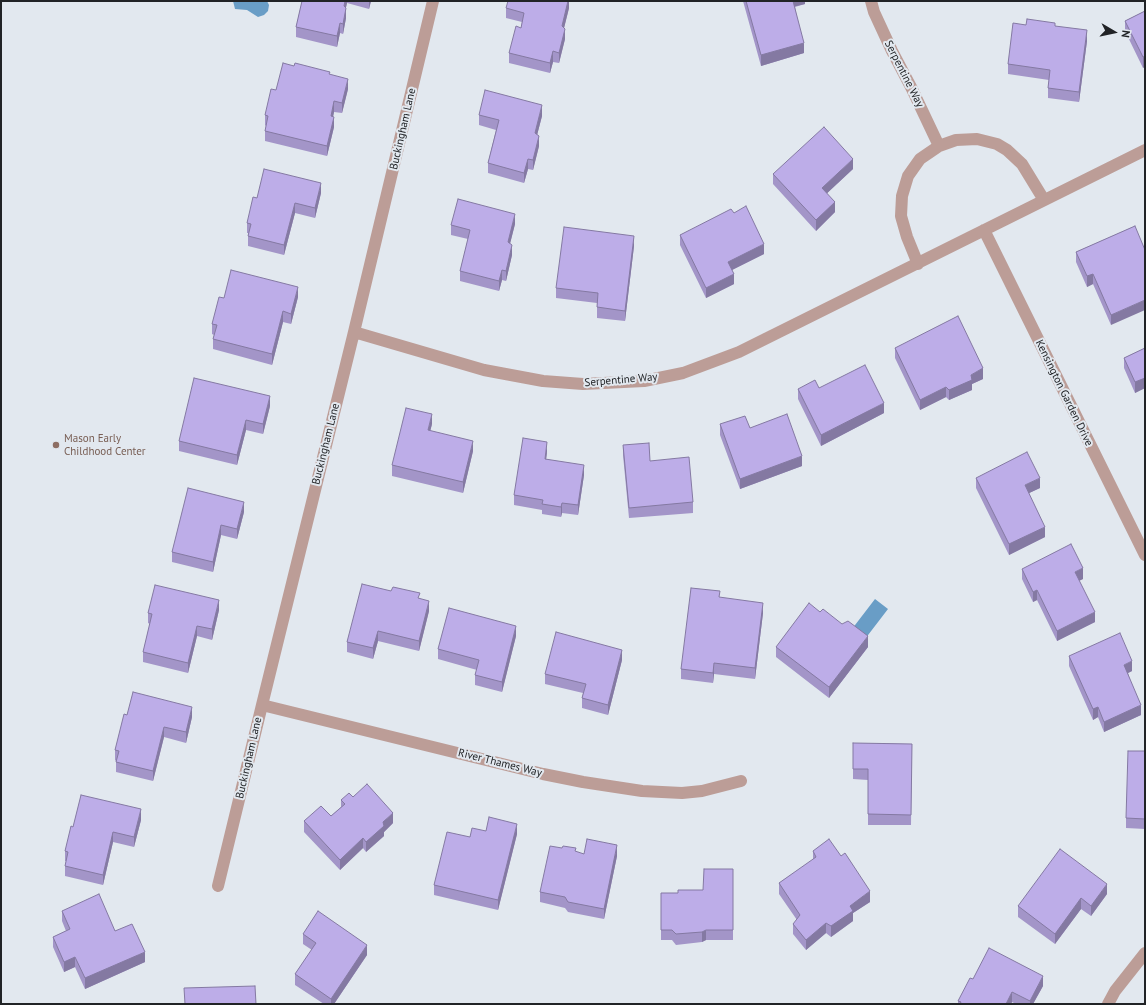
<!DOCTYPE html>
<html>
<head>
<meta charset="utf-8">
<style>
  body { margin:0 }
  #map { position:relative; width:1146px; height:1005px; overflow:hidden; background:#e2e8ef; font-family:"PT Sans",sans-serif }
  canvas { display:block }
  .frame { position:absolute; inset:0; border:2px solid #212326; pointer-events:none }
  .north { position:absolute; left:1094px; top:12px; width:40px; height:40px; -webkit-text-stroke:3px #e2e8ef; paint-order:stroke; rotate:99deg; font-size:11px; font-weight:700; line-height:16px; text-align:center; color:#212326 }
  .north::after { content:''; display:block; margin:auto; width:14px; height:18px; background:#212326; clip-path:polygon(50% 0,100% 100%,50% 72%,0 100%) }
</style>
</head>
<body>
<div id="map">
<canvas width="1146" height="1005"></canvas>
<div class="frame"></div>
<div class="north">N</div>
</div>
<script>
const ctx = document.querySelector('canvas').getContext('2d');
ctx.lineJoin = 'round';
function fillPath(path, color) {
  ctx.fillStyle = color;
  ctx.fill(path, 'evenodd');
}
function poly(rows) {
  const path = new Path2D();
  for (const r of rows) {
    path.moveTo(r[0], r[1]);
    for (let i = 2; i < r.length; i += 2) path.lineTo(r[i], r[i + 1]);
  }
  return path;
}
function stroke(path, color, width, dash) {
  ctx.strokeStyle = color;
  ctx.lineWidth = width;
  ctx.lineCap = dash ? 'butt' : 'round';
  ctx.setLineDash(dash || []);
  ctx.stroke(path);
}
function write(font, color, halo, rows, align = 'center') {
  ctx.font = font + ' "PT Sans",sans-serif';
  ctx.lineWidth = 4;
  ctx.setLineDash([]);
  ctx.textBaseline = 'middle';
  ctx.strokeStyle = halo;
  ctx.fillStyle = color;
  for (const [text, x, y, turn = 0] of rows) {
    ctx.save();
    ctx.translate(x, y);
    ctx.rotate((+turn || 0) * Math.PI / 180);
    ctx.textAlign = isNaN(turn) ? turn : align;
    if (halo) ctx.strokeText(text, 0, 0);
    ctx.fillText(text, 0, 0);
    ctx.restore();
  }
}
fillPath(poly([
  [233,1,267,1,269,5,268,11,264,15,258,17,247,10,235,9],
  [875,599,888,609,865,639,852,629]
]), '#699dc6');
stroke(poly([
  [1144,1004,1145,1003]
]), '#9fa4aa', 2.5, [1, 3]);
stroke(poly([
  [871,1,874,12,892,51,912,89,939,146],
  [984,230,1145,555],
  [918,264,907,237,901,216,902,196,908,176,920,159,939,146,956,140,977,139,997,144,1007,150,1022,164,1044,200],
  [354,332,484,370,543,381,583,384,644,381,683,373,739,352,1145,150],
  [262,705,543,774,583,782,642,791,682,793,702,791,741,781],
  [218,886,262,705,354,332,433,1],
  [1108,1004,1115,991,1145,953]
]), '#bc9d97', 12);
fillPath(poly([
  [302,1,371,1,369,9,347,3,346,7,346,18,343,34,340,33,337,47,296,37,296,27],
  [569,1,569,8,564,28,565,39,559,63,553,62,550,73,509,63,509,53,521,28,522,22,506,18,506,8],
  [743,1,805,1,805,4,795,7,804,53,761,66],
  [1145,11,1143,68,1125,31,1125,21],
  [1026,25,1055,26,1087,41,1079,102,1048,98,1048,88,1049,80,1008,74,1008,64],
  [330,75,348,89,342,113,334,112,333,117,334,127,327,156,265,141,265,131,266,126,265,125,265,115,276,90],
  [479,115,542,116,537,135,539,146,533,170,528,169,524,183,488,173,488,163,496,130,479,125],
  [853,169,827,193,835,212,816,231,773,184,773,174],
  [321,193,315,218,295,213,284,255,248,246,248,233,247,233,247,223,257,198],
  [734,213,764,254,732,270,734,284,706,298,680,245,680,235],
  [515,224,510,243,512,255,506,281,502,280,499,291,460,281,460,271,468,239,451,235,451,225],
  [1135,226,1111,325,1093,284,1087,287,1076,262,1076,252],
  [634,246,625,321,597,318,597,303,556,298,556,288],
  [298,297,291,324,283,322,272,365,213,349,213,339,214,335,212,334,212,324,224,298],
  [895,348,983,379,972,384,972,390,949,400,946,397,920,410,895,358],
  [1145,348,1145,388,1135,393,1124,368,1124,358],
  [819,388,884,413,821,446,798,399,798,389],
  [270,406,263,434,246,430,237,465,179,451,179,441],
  [432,424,430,431,473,451,463,493,392,476,392,465],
  [720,424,750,428,802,466,740,489,720,435],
  [623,445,650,461,693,502,693,513,629,518,623,455],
  [547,452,546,459,584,475,578,515,562,513,561,517,542,514,542,510,514,505,514,495],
  [976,478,1040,488,1029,493,1045,537,1009,555,976,488],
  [244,512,237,539,221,535,213,572,172,562,172,552],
  [1022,569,1083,579,1079,580,1095,622,1057,641,1037,600,1033,602,1022,579],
  [420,598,429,611,419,651,378,641,373,659,347,652,347,642],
  [720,598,763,613,755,679,714,674,713,683,681,679,681,669],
  [219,610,212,640,197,636,188,673,143,662,143,652,150,624,148,623,148,613],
  [820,612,868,647,829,698,776,657,776,647],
  [516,636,502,692,475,685,475,675,477,670,438,659,438,649],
  [1069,656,1132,671,1128,673,1141,715,1104,732,1098,717,1093,720,1069,666],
  [622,660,608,715,582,708,582,698,583,693,545,684,545,674],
  [127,715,192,717,186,743,164,737,153,781,116,772,116,761,115,760,115,750],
  [853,743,912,744,911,825,868,825,868,780,853,779],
  [1145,751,1145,829,1126,828,1126,818],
  [353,797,393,823,384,832,384,836,366,852,363,848,340,870,304,832,304,821,331,816,341,807,341,800],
  [141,820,134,847,113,842,103,885,65,876,65,866,66,861,65,861,65,851,73,827],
  [486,831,517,834,498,910,434,895,434,885,470,837],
  [813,851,870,902,853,913,853,921,831,937,826,933,806,950,793,934,793,924,797,920,779,894,779,883,813,860],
  [576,852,584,854,617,856,604,919,568,912,565,908,540,902,540,892],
  [733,869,733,940,706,940,702,942,676,945,672,940,661,940,661,893,678,893,703,890],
  [1107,894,1091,916,1081,909,1055,944,1018,917,1018,906],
  [62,911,115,931,145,962,85,989,75,967,64,972,53,947,53,937,66,931,62,921],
  [303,934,367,955,334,1004,324,1004,295,985,295,974,312,950,303,944],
  [973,979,1043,986,1033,1004,1016,1004,1012,1002,1011,1004,958,1004,958,1001]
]), '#a395c8');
fillPath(poly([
  [345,1,347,1,347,3,344,16,344,6],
  [369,1,371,1,369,9],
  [568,1,569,1,569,8,562,36,562,26],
  [792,1,805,1,805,4,792,7],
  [346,8,346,18,343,34,343,24],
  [340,23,340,33,337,47,337,36],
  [565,29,565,39,559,63,559,53],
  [1087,30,1087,41,1079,102,1079,92],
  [804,43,804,53,761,66,761,55],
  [553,51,553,62,550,73,550,63],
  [1145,56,1145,67,1143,68,1143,57],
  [348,79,348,89,342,113,342,103],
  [334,101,334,112,331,126,331,116],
  [542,105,542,116,535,143,535,133],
  [334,117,334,127,327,156,327,146],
  [539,136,539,146,533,170,533,160],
  [528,159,528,169,524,183,524,173],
  [853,159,853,169,822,198,822,188],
  [321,183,321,193,315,218,315,208],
  [835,202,835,212,816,231,816,220],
  [295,203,295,213,284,255,284,245],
  [515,214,515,224,508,252,508,242],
  [634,236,634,246,625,321,625,311],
  [764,244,764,254,728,272,728,262],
  [512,245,512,255,506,281,506,271],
  [502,270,502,280,499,291,499,281],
  [734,274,734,284,706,298,706,288],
  [1093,274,1093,284,1087,287,1087,276],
  [298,287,298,297,291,324,291,314],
  [1145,300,1145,310,1111,325,1111,315],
  [283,311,283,322,272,365,272,354],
  [983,368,983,379,972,384,972,390,949,400,949,390,971,375],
  [1145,378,1145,388,1135,393,1135,382],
  [946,387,946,397,920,410,920,400],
  [270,396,270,406,263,434,263,424],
  [884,403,884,413,821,446,821,435],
  [432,414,432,424,428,440,428,430],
  [246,420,246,430,237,465,237,455],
  [473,441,473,451,463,493,463,482],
  [547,442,547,452,545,469,545,459],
  [802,456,802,466,740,489,740,479],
  [584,465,584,475,578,515,578,505],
  [1040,478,1040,488,1025,495,1025,485],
  [244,502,244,512,237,539,237,529],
  [562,503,562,513,561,517,561,507],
  [221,525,221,535,213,572,213,562],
  [1045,527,1045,537,1009,555,1009,544],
  [1083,568,1083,579,1075,583,1075,572],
  [1037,590,1037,600,1033,602,1033,592],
  [219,600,219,610,212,640,212,629],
  [429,601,429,611,419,651,419,641],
  [763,603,763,613,755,679,755,668],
  [1095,612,1095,622,1057,641,1057,631],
  [197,626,197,636,188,673,188,663],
  [516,626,516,636,502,692,502,682],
  [378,631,378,641,373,659,373,648],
  [868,636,868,647,829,698,829,687],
  [622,650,622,660,608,715,608,705],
  [1132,661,1132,671,1124,675,1124,665],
  [714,663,714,674,713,683,713,673],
  [1141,705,1141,715,1104,732,1104,722],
  [192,707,192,717,186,743,186,732],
  [1098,707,1098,717,1093,720,1093,709],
  [164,727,164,737,153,781,153,771],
  [141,809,141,820,134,847,134,837],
  [393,813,393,823,384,832,384,836,366,852,366,842,383,822],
  [517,824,517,834,498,910,498,900],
  [113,832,113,842,103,885,103,875],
  [363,838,363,848,340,870,340,860],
  [617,845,617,856,604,919,604,909],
  [1107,884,1107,894,1091,916,1091,906],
  [870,891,870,902,853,913,853,921,831,937,831,926,850,906],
  [1081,898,1081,909,1055,944,1055,934],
  [826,923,826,933,806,950,806,940],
  [706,930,706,940,702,942,702,932],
  [367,945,367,955,334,1004,331,1004,331,999],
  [145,952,145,962,85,989,85,978],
  [75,957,75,967,64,972,64,962],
  [1043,976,1043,986,1033,1004,1030,1004,1030,1001],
  [1012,992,1012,1002,1011,1004,1006,1004]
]), '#8479a2');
const building = poly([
  [302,1,345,1,344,6,346,8,343,24,340,23,337,36,296,27,302,1],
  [508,1,568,1,562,26,565,29,559,53,553,51,550,63,509,53,516,26,521,28,524,13,506,8,508,1],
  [746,1,793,1,804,43,761,55,746,1],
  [1145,11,1145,56,1143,57,1125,21,1145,11],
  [1027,19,1055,23,1055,26,1087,30,1079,92,1048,88,1050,70,1008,64,1013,23,1026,25,1027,19],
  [283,63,294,66,295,63,330,72,329,74,348,79,342,103,334,101,331,116,334,117,327,146,265,131,268,116,265,115,271,89,276,90,283,63],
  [485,90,542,105,535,133,539,136,533,160,528,159,524,173,488,163,499,120,479,115,485,90],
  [824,127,853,159,822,188,835,202,816,220,773,174,824,127],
  [264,169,321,183,315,208,295,203,284,245,248,236,251,224,247,223,253,197,257,198,264,169],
  [458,199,515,214,508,242,512,245,506,271,502,270,499,281,460,271,470,230,451,225,458,199],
  [746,206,764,244,728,262,734,274,706,288,680,235,731,209,734,213,746,206],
  [1135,226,1145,250,1145,300,1111,315,1093,274,1087,276,1076,252,1135,226],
  [564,227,634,236,625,311,597,307,598,293,556,288,564,227],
  [231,270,298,287,291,314,283,311,272,354,213,339,217,325,212,324,219,297,224,298,231,270],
  [958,316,983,368,971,375,972,380,949,390,946,387,920,400,895,348,958,316],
  [1145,348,1145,378,1135,382,1124,358,1145,348],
  [865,365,884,403,821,435,798,389,815,380,819,388,865,365],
  [194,378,270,396,263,424,246,420,237,455,179,441,194,378],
  [406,408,432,414,428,430,473,441,463,482,392,465,406,408],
  [787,414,802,456,740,479,720,424,745,416,750,428,787,414],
  [523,438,547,442,545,459,584,465,578,505,562,503,561,507,542,504,543,500,514,495,523,438],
  [649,443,650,461,689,457,693,502,629,508,623,445,649,443],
  [1027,452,1040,478,1025,485,1045,527,1009,544,976,478,1027,452],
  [188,488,244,502,237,529,221,525,213,562,172,552,188,488],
  [1071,544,1083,568,1075,572,1095,612,1057,631,1037,590,1033,592,1022,569,1071,544],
  [362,584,391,591,393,587,420,593,418,598,429,601,419,641,378,631,373,648,347,642,362,584],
  [155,585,219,600,212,629,197,626,188,663,143,652,152,614,148,613,155,585],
  [691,588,720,591,719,597,763,603,755,668,714,663,713,673,681,669,691,588],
  [809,603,820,612,823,609,842,624,848,621,868,636,829,687,776,647,809,603],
  [449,608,516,626,502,682,475,675,479,660,438,649,449,608],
  [556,632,622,650,608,705,582,698,586,684,545,674,556,632],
  [1120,633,1132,661,1124,665,1141,705,1104,722,1098,707,1093,709,1069,656,1120,633],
  [133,692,192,707,186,732,164,727,153,771,116,762,119,751,115,750,124,714,127,715,133,692],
  [853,743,912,744,911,815,868,814,868,769,853,769,853,743],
  [1128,751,1145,751,1145,819,1126,818,1128,751],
  [367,784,393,813,383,822,384,826,366,842,363,838,340,860,304,821,321,806,331,816,345,804,341,800,349,793,353,797,367,784],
  [81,795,141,809,134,837,113,832,103,875,65,866,68,852,65,851,71,826,73,827,81,795],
  [489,817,517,824,498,900,434,885,447,832,470,837,472,828,486,831,489,817],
  [587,839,617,845,604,909,568,902,565,897,540,892,550,846,562,848,563,846,576,848,575,851,584,854,587,839],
  [829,839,841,856,845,853,870,891,850,906,853,911,831,926,826,923,806,940,793,924,800,915,779,883,816,857,813,851,829,839],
  [1060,849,1107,884,1091,906,1081,898,1055,934,1018,906,1060,849],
  [704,869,733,869,733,930,706,930,702,932,676,934,672,930,661,930,661,893,678,893,678,890,703,890,704,869],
  [99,894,115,931,132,924,145,952,85,978,75,957,64,962,53,937,70,929,62,911,99,894],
  [318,911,367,945,331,999,295,974,316,943,303,934,318,911],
  [989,948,1043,976,1030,1001,1012,992,1006,1004,960,1004,961,1002,958,1001,970,978,973,979,989,948],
  [255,986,256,1004,185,1004,184,988,255,986]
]);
fillPath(building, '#bdade8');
stroke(building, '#8479a2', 1);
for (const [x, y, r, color] of [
  [56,445,4,"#8d6e63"]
]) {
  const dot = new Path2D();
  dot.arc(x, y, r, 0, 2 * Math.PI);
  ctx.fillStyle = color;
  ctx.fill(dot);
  stroke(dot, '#e2e8ef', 1.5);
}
write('11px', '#212326', '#e2e8ef', [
  ["Serpentine Way",904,74,63],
  ["Buckingham Lane",403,129,-77],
  ["Serpentine Way",621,380,-5],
  ["Kensington Garden Drive",1064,393,64],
  ["Buckingham Lane",326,444,-76],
  ["Buckingham Lane",249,758,-77],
  ["River Thames Way",500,763,14]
]);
write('11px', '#785e54', '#e2e8ef', [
  ["Mason Early",64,439],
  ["Childhood Center",64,452]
], 'left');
</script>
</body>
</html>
